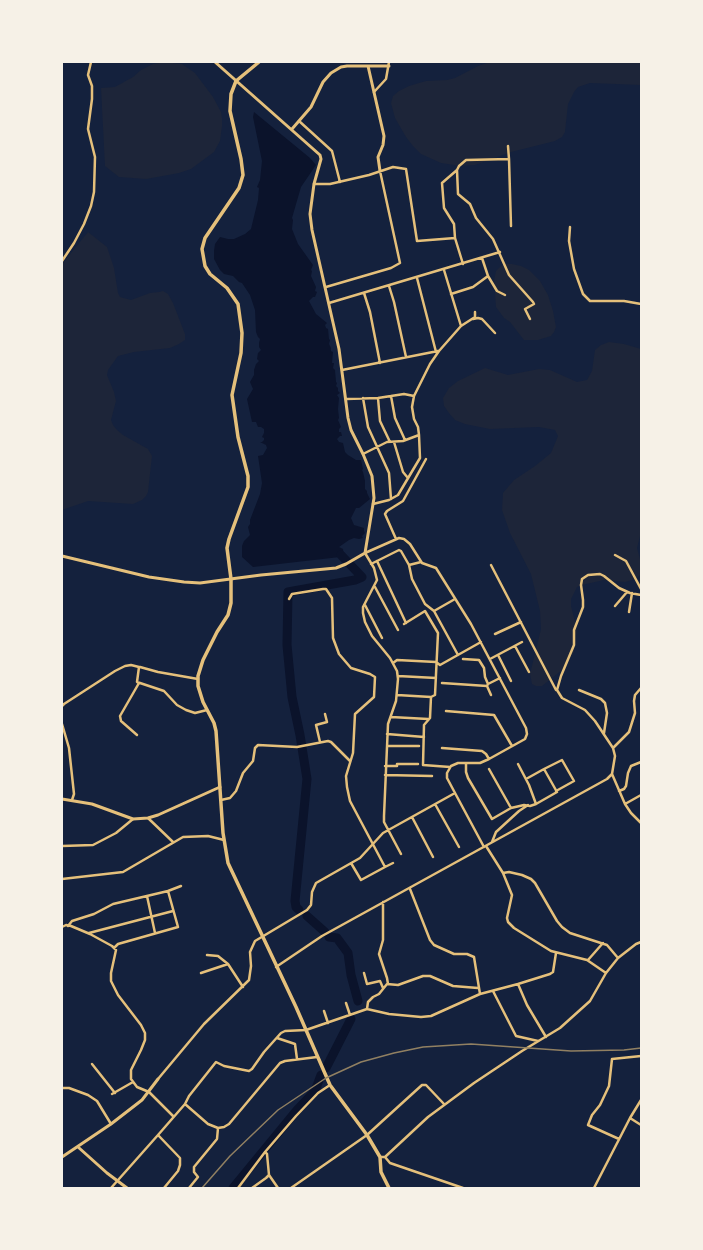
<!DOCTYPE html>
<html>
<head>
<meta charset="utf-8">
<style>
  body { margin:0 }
  #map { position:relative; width:703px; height:1250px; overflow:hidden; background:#14213d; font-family:Raleway,sans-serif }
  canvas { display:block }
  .frame { position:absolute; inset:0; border:63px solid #f6f1e7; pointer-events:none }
</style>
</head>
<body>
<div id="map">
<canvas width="703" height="1250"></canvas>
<div class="frame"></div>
</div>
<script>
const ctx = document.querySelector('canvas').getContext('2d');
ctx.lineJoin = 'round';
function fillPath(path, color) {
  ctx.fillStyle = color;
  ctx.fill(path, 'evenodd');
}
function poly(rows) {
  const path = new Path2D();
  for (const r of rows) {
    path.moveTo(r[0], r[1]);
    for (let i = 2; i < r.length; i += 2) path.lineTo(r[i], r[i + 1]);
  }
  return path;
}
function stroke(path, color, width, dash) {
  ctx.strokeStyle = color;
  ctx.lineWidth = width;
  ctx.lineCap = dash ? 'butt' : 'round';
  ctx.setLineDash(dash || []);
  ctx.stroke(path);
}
fillPath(poly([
  [164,62,182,64,195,73,213,97,221,112,222,118,222,126,220,141,214,152,191,169,179,173,146,179,119,177,105,166,101,88,115,87,133,77,141,70,153,64],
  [490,62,641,62,641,85,590,83,578,87,574,92,568,104,565,132,562,137,555,141,511,152,475,165,461,166,441,163,421,154,413,146,406,137,395,118,391,103,393,96,399,91,409,86,426,81,447,80,455,78,478,66],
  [88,232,107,247,114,268,118,293,120,297,131,300,150,293,159,292,163,291,168,294,173,303,185,334,185,340,179,344,170,348,134,352,118,356,108,370,107,375,114,392,116,401,111,420,113,425,117,430,123,435,148,449,152,456,148,492,146,496,142,500,133,504,88,501,62,510,62,264],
  [504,264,512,264,521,266,529,270,540,281,548,295,553,311,556,327,554,332,551,336,538,340,524,340,510,322,504,318,496,307,494,281,496,271,500,267],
  [609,342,624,344,641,349,641,532,637,548,640,559,641,569,640,575,636,579,625,582,604,580,582,585,577,587,571,599,571,606,577,630,574,652,562,670,542,686,536,686,532,684,530,674,541,629,540,611,531,574,510,533,502,510,503,493,514,480,535,466,551,453,558,436,555,430,539,427,490,429,465,424,455,420,449,413,444,406,443,398,449,388,458,381,485,368,508,375,539,369,550,370,577,382,587,380,592,371,595,350,601,345]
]), '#1d2539');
fillPath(poly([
  [254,112,310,158,316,165,301,187,292,218,293,220,292,229,298,244,313,265,311,270,312,271,311,276,316,287,315,291,317,292,315,297,313,297,309,301,316,314,327,323,325,325,326,328,328,329,329,339,330,340,329,344,331,348,331,351,333,352,332,363,334,363,333,368,335,370,336,382,337,383,336,386,338,388,338,391,340,393,337,395,339,398,338,409,339,418,338,420,341,427,339,429,339,432,341,432,342,436,340,436,337,439,339,442,343,443,345,452,348,455,356,460,361,460,363,469,362,470,363,472,365,481,365,489,367,491,367,493,370,499,359,508,356,508,351,518,354,525,364,528,364,531,365,533,362,536,363,538,359,539,354,538,349,540,339,547,343,549,344,556,350,560,346,562,340,557,253,567,242,557,242,546,244,541,250,535,248,527,250,524,250,520,260,494,262,483,258,456,263,455,267,448,266,445,260,442,262,442,264,440,264,438,262,437,264,433,264,429,261,427,258,427,256,422,252,422,247,399,253,389,250,382,254,375,254,370,256,364,259,361,257,359,258,353,261,350,259,347,259,343,260,339,258,337,256,332,255,310,250,295,242,283,239,282,233,276,224,274,220,270,214,259,214,251,215,244,220,237,228,239,234,239,245,234,251,229,258,200,259,188,257,187,260,180,262,161,253,117]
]), '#0b132b');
stroke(poly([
  [299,910,296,907,295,901,307,779,300,735,292,697,287,645,288,592,355,580,362,577,341,555],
  [307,916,325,932],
  [329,937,337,938,348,953,351,975,358,1001],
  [326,1068,351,1019],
  [233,1188,297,1110,315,1091,321,1075]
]), '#0b132b', 9);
stroke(poly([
  [374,92,386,79,389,62],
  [299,121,332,151,340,182],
  [509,159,511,226],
  [457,170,458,194,470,204,476,218,493,239,509,275,533,302,534,304,525,309,530,319],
  [314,184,330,184,369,175,393,167,406,169,417,241,455,238,463,264],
  [570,227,569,241,574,269,583,294,590,301,624,301,641,304],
  [455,238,454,224,444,208,442,183,457,170,459,166,466,160,509,159,508,146],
  [62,261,74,243,84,224,91,206,94,192,95,157,88,129,92,99,92,86,88,75,91,62],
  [488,276,497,291,505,295],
  [417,278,436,352],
  [389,286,394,302,406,357],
  [326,287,391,268,400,263,380,171],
  [364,293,370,312,380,363],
  [451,294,473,287,488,276,482,258],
  [329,303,500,252],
  [473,319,478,318,482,319,495,333],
  [461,326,475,317,475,312],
  [342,370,438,351],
  [391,396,395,418,405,440],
  [363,398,368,427,389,473,391,499],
  [378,398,380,421,390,442],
  [346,399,378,398,404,394,414,396],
  [394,442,403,472,408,478],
  [363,454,387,442,403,441,419,435,418,427,414,419,412,407,414,396,430,364,439,351,461,326,444,270],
  [373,504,389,500,398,495,420,458,419,435],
  [396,539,385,514,387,511,403,501,426,459],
  [615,555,626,561,641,589],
  [377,561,406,623],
  [371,564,399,550,401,551,409,565,421,562],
  [409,565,412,579,425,604,434,611,458,655],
  [491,565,556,690],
  [375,587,398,630],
  [641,595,630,593,619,588,604,576,600,574,588,575,582,579,581,585,583,600,583,607,574,630,574,645,561,676,557,690,562,698,585,710,595,721,613,748,615,756,612,774,625,804,631,813,641,823],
  [289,599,292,594,323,589,326,589,332,598,333,638,339,654,351,668,370,674,375,677,374,697,355,714,353,753,346,776,347,787,350,801,385,867,361,880,351,863],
  [365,605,382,638],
  [615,606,627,592],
  [434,611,455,599],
  [629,612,632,593],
  [404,624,425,611,438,633,435,695,431,697,430,718,424,725,423,765,450,767],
  [495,634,521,622],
  [515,646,529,672],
  [498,655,511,681],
  [463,659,479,660,484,668,485,677,488,684],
  [490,659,522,642],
  [393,663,397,660,436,662,440,665,481,642],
  [140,667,158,672,198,679],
  [398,676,436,678],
  [442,683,487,686],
  [579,690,601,699,605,703,607,713,604,733],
  [397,695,431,697],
  [491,695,487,686,488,684,500,678],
  [62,706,64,704,115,671,125,666,131,665,139,667,137,682,164,691,177,705,186,710,195,713,207,710],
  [446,711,494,715,512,746],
  [391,717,428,719],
  [62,724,69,748,74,794,72,800],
  [387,734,424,737],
  [137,735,121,721,120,716,139,683],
  [320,742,316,725,327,722,325,714],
  [387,746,419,746],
  [442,748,482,751,486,754,489,759],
  [613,748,629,732,635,713,634,701,635,695,641,688],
  [466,764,466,772,468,778,492,819,511,808,489,769],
  [518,764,529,785,536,804],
  [385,766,397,766,397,764,418,764],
  [385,775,432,776],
  [526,779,544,769],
  [619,791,624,789,626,786,628,773,631,766,641,762],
  [221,800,230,798,236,791,243,773,253,761,255,748,258,745,297,747,328,741,331,742,350,761],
  [435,804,459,847],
  [625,804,641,795],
  [511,808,524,805,530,806,536,804,557,792,544,769,562,760,574,781,556,791],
  [412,817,433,857],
  [148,818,173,842],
  [492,842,496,832,519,811,528,805],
  [62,846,93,845,116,833,133,819],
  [486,846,503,873,512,895,507,918,508,922,514,928,551,951,587,960,606,973],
  [401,854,384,822,384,816,388,724,396,701,398,679,397,671,390,658,372,636,365,622,363,613,363,607,377,580,374,568,365,553,399,538,404,539,410,544,422,563,436,568,471,624,526,728,527,734,525,739,489,759,480,763,458,763,451,766,447,773,447,778,455,793,484,847],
  [385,867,393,863],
  [503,873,509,872,522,875,531,879,535,883,557,921,562,927,570,933,607,945,618,958],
  [62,879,123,872,183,837,208,836,224,840],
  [410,889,430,940,434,945,454,954,467,954,474,957,480,994],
  [168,891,181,886],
  [147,896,155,933],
  [383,902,383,940,379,954,387,978,388,984],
  [68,926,72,921,94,914,113,904,168,891,178,927,118,944,114,948],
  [62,927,66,925,71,926,90,934,112,946,116,950,111,973,111,981,118,995,141,1025,145,1033,145,1040,141,1050,131,1070,131,1079,137,1087,149,1092,173,1116],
  [89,933,173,911],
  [207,955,218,956,228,964,243,987],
  [588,960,603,943],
  [276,967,322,936,607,779,612,774],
  [201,973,228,964],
  [364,973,367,984,380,981,383,988],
  [518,984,550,974,553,972,556,953],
  [493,991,516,1036,538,1041],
  [346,1003,350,1015],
  [367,1009,368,1002,373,997,379,994,387,984,398,985,423,976,430,976,453,986,478,988],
  [324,1011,328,1023],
  [277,1038,295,1044,297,1059],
  [92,1064,115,1093],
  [158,1079,204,1024,249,980,251,966,250,952,255,941,307,910,311,905,312,892,316,883,360,858,383,833,455,793],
  [62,1088,69,1088,88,1095,97,1101,111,1124],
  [112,1094,133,1082],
  [185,1104,189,1096,216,1062,224,1066,249,1071,252,1069,264,1052,281,1033,285,1031,306,1030,367,1009,389,1014,421,1017,431,1016,480,994,518,984,527,1005,546,1037],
  [630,1118,641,1125],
  [619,1139,588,1125,592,1115,600,1105,609,1086,612,1059,641,1056],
  [265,1152,267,1154,269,1175,278,1188],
  [380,1157,385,1157,428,1117,474,1083,522,1051,560,1028,590,1001,606,973,618,958,636,944,641,942],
  [385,1157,390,1163,463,1188],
  [111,1188,158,1135],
  [164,1188,178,1171,180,1165,180,1158,158,1135,185,1104,208,1124,218,1128,224,1127,229,1124,280,1063,285,1061,317,1057],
  [189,1188,198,1177,194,1172,194,1167,217,1139,218,1128],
  [238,1188,265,1152,296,1116,318,1093,330,1085],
  [252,1188,266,1178,269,1175],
  [291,1188,367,1135,422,1085,426,1085,444,1104],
  [594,1188,630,1118,641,1100]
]), '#e5c07b', 2.5);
stroke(poly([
  [368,66,384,136,383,145,378,157,380,171],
  [292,129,311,107,323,82,331,73,341,67,347,66,389,66],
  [62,556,149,577,184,582,200,583,261,575,336,568,346,564,365,553,374,498,372,476,363,454,351,430,348,418,339,349,312,230,310,214,314,184,321,159,320,155,215,62],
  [62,799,92,804,133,819,148,818,158,815,220,787],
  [78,1147,107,1173,127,1188],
  [62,1157,111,1124,142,1100,158,1079]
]), '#e5c07b', 3);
stroke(poly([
  [259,62,236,81,231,94,230,111,241,159,243,175,239,188,205,238,202,249,205,266,210,274,227,288,238,304,242,333,241,353,232,395,238,437,248,476,248,487,229,539,227,548,231,579,231,603,228,615,217,632,203,660,198,676,198,686,203,702,214,723,216,731,223,833,228,863,296,1007,330,1085,367,1135,380,1157,381,1172,389,1188]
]), '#e5c07b', 3.5);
stroke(poly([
  [202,1188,230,1156,278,1110,326,1078,361,1062,394,1053,423,1047,471,1044,571,1051,624,1050,641,1048]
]), '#918062', 1.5);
</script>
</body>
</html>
